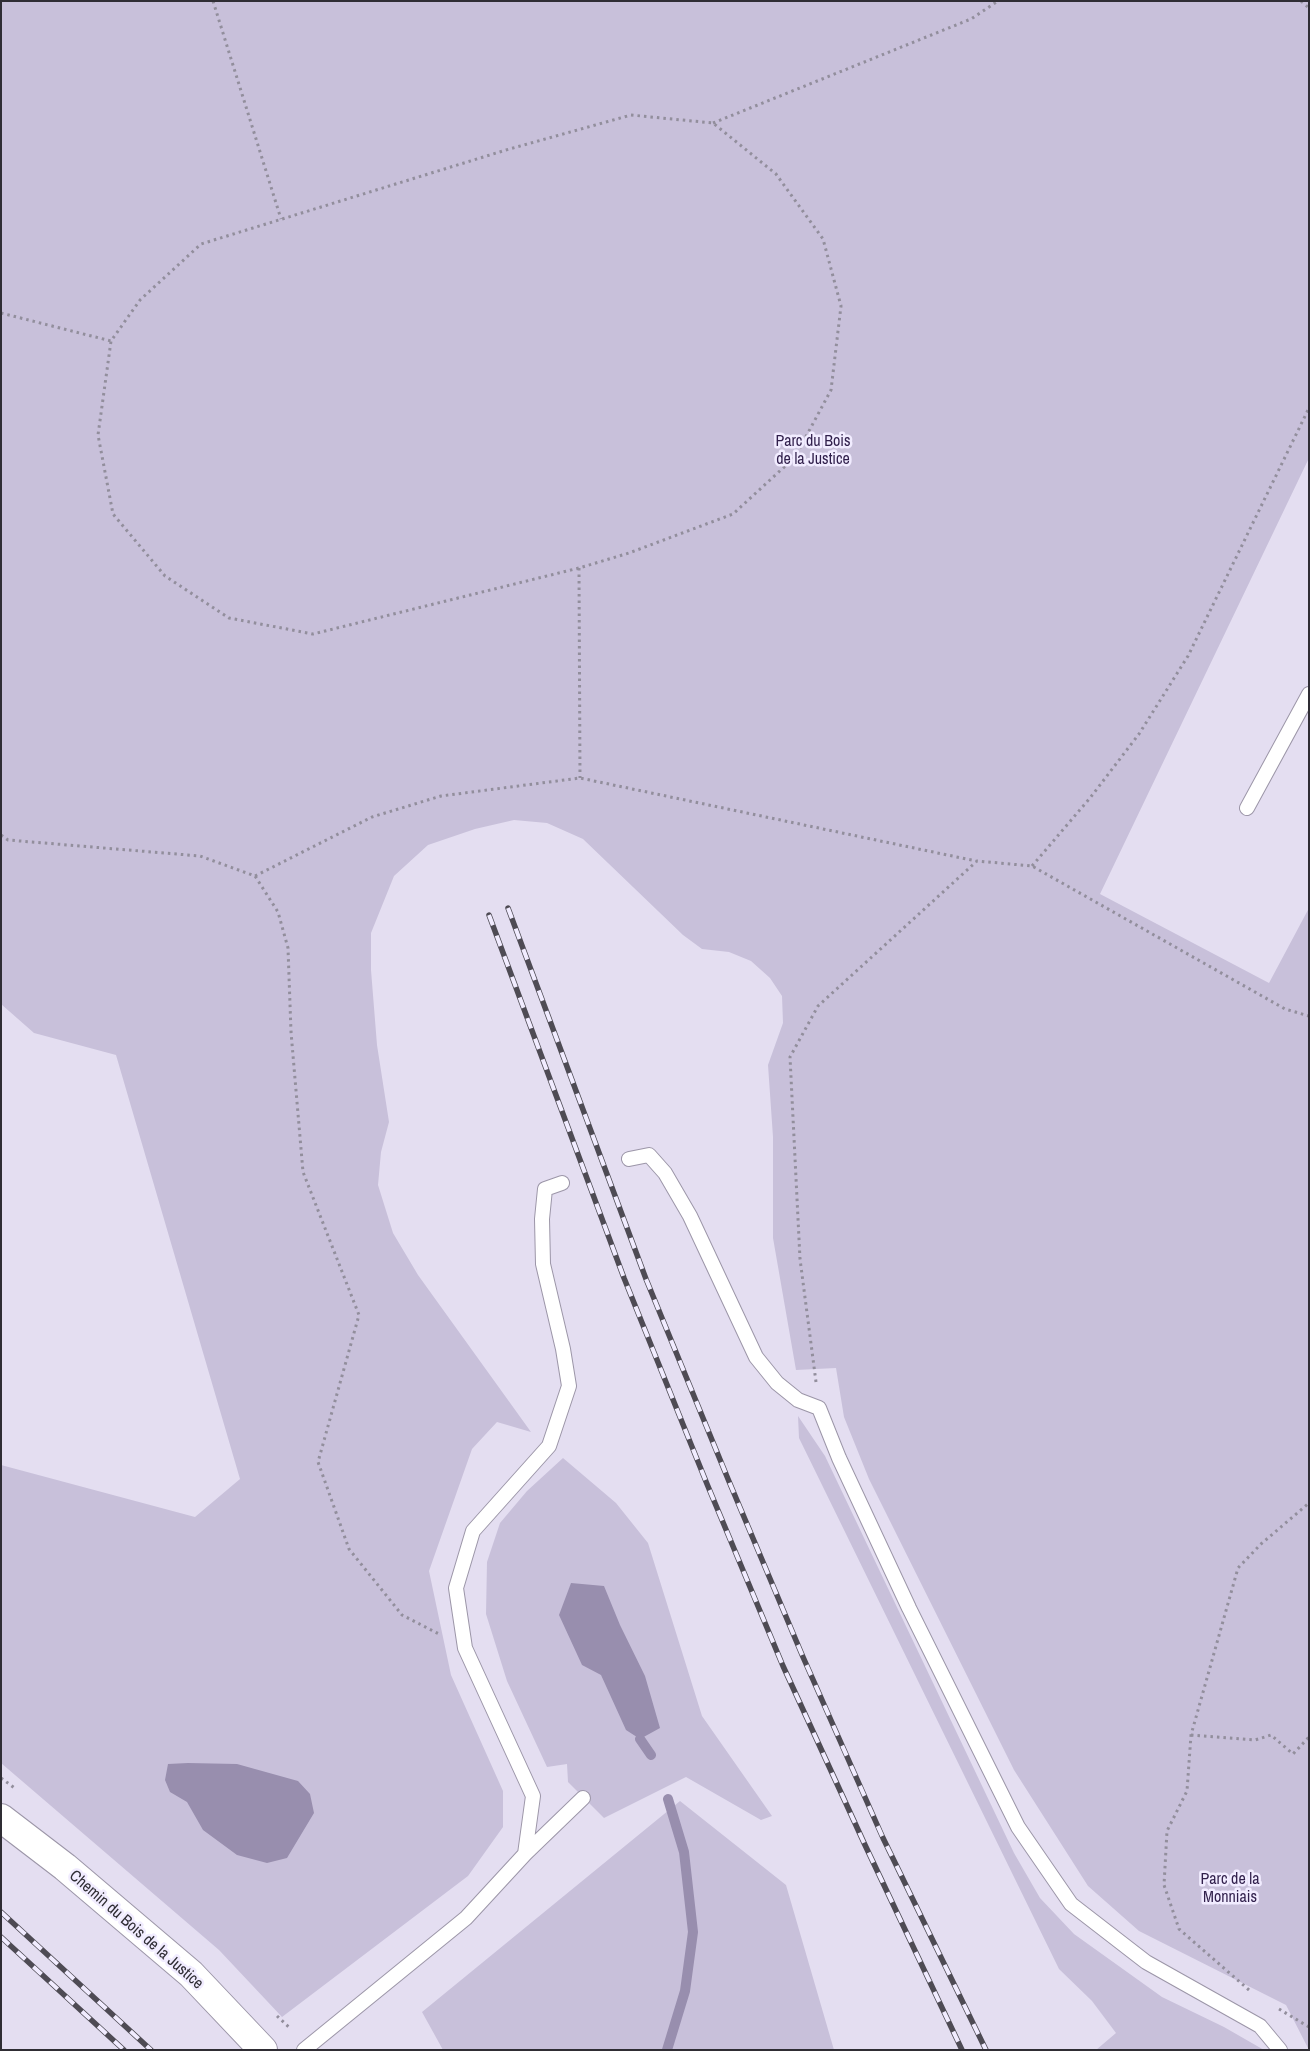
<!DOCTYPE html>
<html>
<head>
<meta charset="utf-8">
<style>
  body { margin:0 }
  #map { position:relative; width:1310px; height:2051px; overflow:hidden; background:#e4def1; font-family:"Archivo Narrow",sans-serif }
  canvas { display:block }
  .frame { position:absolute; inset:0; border:2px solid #2f2d34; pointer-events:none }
</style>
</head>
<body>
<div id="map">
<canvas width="1310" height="2051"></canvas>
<div class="frame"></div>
</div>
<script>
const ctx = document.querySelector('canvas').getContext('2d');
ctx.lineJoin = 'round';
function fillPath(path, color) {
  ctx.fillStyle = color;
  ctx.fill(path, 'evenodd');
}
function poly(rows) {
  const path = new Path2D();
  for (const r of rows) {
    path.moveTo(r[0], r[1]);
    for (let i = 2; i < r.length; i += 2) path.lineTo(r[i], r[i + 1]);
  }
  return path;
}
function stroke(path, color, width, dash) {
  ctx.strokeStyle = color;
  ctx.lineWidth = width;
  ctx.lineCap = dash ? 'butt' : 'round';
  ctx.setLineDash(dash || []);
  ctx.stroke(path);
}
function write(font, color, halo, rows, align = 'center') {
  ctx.font = font + ' "Archivo Narrow",sans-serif';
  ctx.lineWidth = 5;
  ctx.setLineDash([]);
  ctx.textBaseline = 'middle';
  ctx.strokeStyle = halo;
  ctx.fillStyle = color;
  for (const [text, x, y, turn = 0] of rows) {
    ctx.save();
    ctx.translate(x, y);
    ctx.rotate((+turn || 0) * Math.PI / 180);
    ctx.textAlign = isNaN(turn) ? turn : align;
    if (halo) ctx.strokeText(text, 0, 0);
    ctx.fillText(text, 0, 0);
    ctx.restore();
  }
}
fillPath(poly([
  [1,1,1309,1,1309,458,1100,894,1269,983,1309,908,1309,2050,1286,2005,1139,1931,1088,1886,1014,1770,869,1479,844,1417,836,1368,796,1370,773,1238,773,1137,768,1065,783,1023,782,996,770,978,751,961,729,952,702,949,683,935,583,839,547,823,514,820,475,829,428,845,394,876,371,933,371,970,377,1045,389,1122,381,1152,378,1185,393,1233,418,1275,531,1432,497,1422,472,1449,429,1571,451,1675,503,1791,503,1827,468,1876,282,2017,219,1950,1,1763,1,1465,195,1517,240,1479,116,1055,34,1033,1,1004],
  [798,1416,825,1456,1014,1853,1040,1898,1074,1934,1162,1997,1224,2027,1264,2050,1096,2050,1116,2033,1092,2001,1059,1969,799,1438],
  [563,1458,616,1503,648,1543,702,1716,772,1816,761,1820,686,1777,604,1818,568,1782,567,1764,547,1767,507,1681,486,1614,487,1562,500,1523,527,1491],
  [680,1801,786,1885,834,2050,443,2050,422,2012]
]), '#c8c0da');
fillPath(poly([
  [571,1583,604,1586,620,1625,645,1676,660,1728,640,1739,626,1730,601,1675,582,1665,559,1615],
  [188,1763,237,1764,298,1781,310,1794,314,1813,287,1858,267,1863,237,1855,203,1830,187,1802,170,1792,165,1780,168,1764]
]), '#988eae');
stroke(poly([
  [640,1739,651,1755],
  [667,2050,685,1991,693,1932,684,1852,668,1799]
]), '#988eae', 10);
const service = poly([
  [1247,808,1309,694],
  [629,1159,649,1155,665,1173,690,1216,756,1357,777,1383,798,1400,819,1408,839,1458,909,1608,1018,1827,1071,1904,1146,1962,1260,2026,1280,2050],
  [525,1854,583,1798],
  [304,2050,466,1918,525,1854,533,1796,465,1648,456,1588,473,1531,549,1446,569,1386,563,1349,543,1264,542,1219,545,1189,562,1183]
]);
const minor = poly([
  [1,1818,65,1867,191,1974,263,2050]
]);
stroke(service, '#9c96a8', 16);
stroke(minor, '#9c96a8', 30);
stroke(poly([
  [213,1,281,219],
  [1301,1,1309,8],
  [631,115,713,123,776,174,823,239,841,306,831,390,795,457,733,514,629,553,579,568,313,634,229,618,165,576,113,514,98,435,111,341,140,300,201,244,506,150,631,115],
  [713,123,971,19,998,1],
  [1,313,111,341],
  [579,568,580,778],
  [1,835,8,840,200,856,255,876,278,912,288,948,291,1032,303,1172,359,1315,318,1462,349,1549,402,1615,439,1634],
  [1032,866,1090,798,1139,734,1188,656,1309,408],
  [255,876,372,817,441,796,580,778,976,861],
  [816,1382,800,1259,790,1057,818,1006,977,861,1032,866,1285,1009,1309,1016],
  [1191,1735,1255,1740,1271,1735,1293,1754,1309,1737],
  [1,1778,16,1789],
  [1249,1990,1179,1929,1164,1885,1167,1831,1187,1791,1191,1735,1238,1568,1261,1544,1309,1503],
  [1279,2009,1309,2027],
  [277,2016,291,2029],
  [1309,2050,1309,2049]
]), '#928e9c', 3, [2.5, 4]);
stroke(service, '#fff', 14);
stroke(minor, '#fff', 28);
const rail = poly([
  [508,908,646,1279,728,1479,803,1657,883,1838,986,2050],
  [489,915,624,1278,707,1484,783,1666,865,1845,962,2050],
  [1,1912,151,2050],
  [1,1937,124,2050]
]);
stroke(rail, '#4e4b54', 5.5);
stroke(rail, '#f1ecff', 4, [11]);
write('16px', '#301f4b', '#f1ecff', [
  ["Parc du Bois",813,442],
  ["de la Justice",813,460],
  ["Parc de la",1230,1880],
  ["Monniais",1230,1898]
]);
write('16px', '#2f2d34', '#f1ecff', [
  ["Chemin du Bois de la Justice",136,1930,41]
]);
</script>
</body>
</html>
